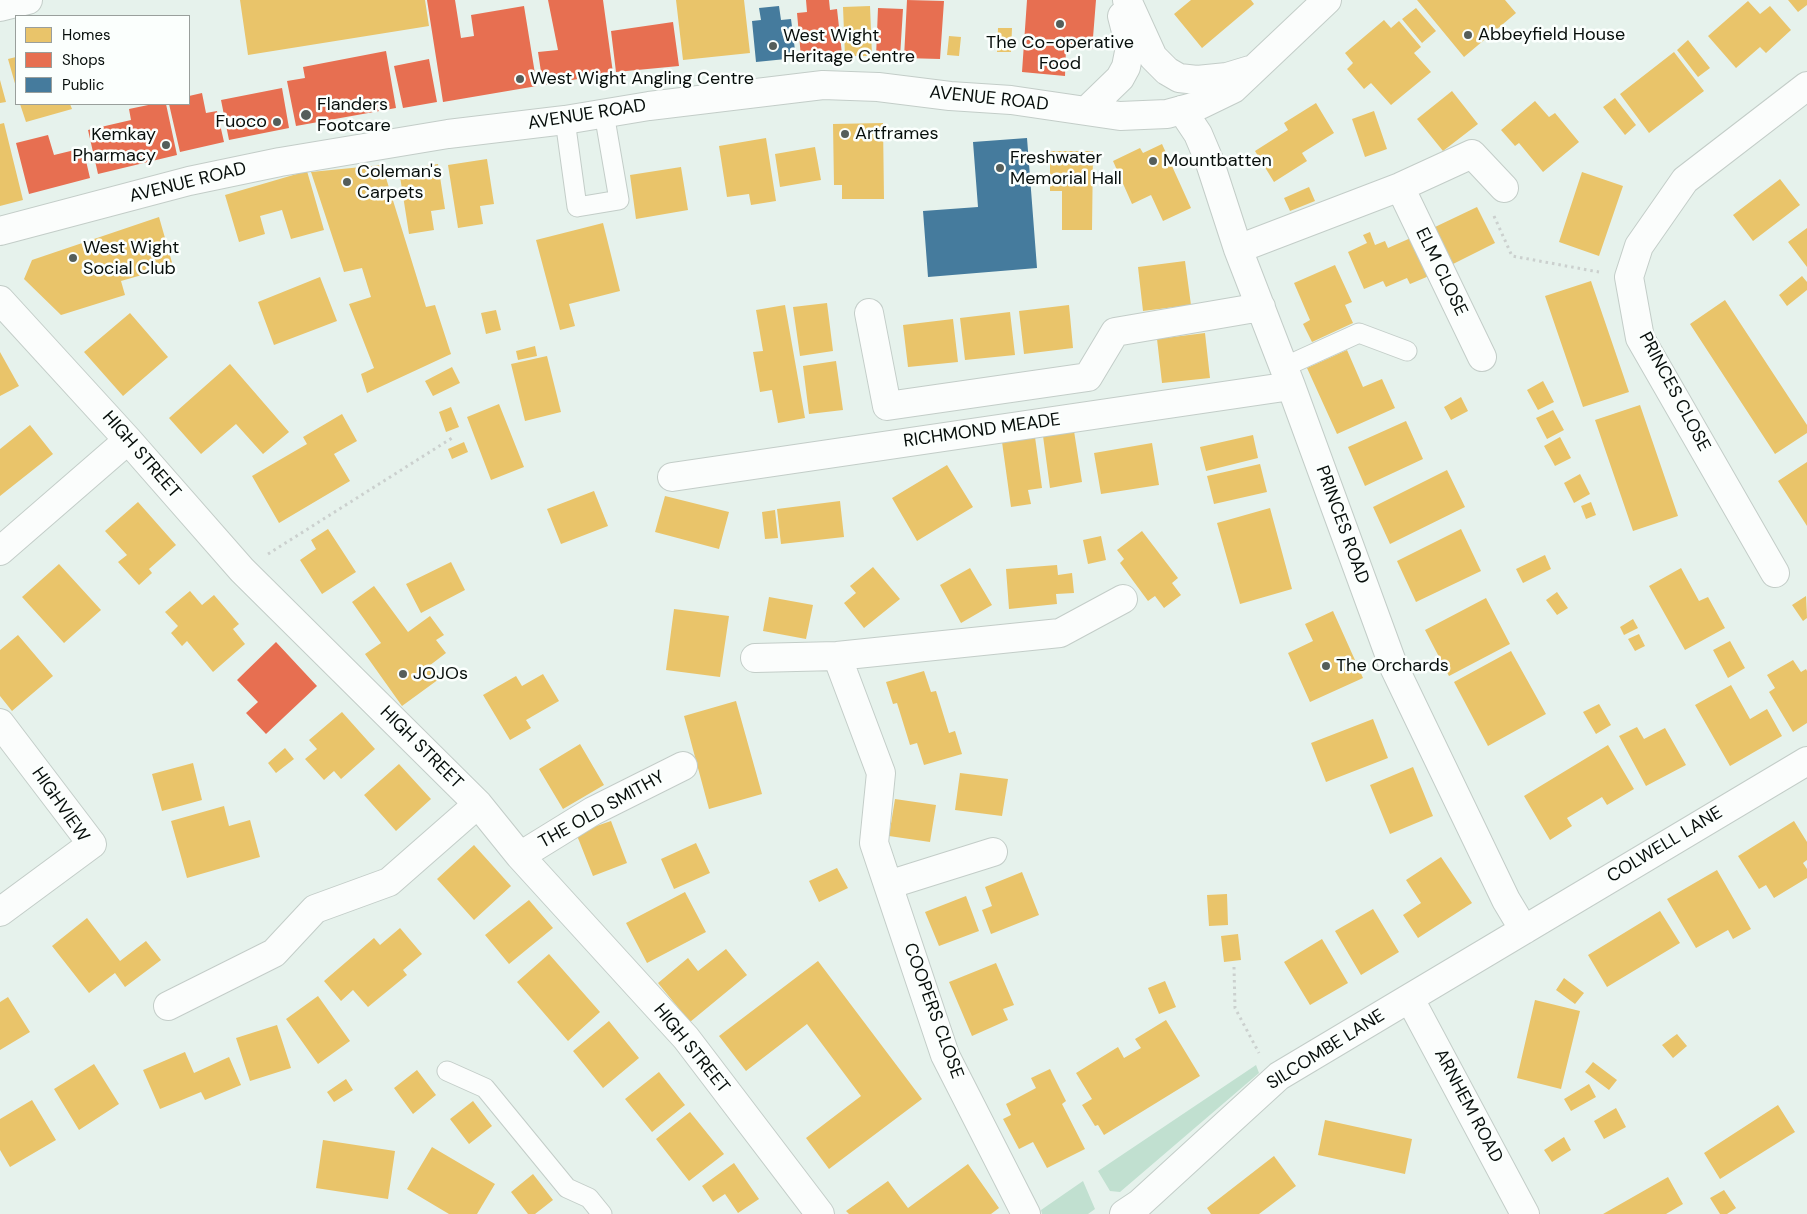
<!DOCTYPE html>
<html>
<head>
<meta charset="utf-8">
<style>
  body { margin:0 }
  #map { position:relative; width:1807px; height:1214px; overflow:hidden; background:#e6f2ec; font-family:"DM Sans",sans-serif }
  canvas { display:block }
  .legend { position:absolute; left:15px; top:15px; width:175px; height:90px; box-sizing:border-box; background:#fbfffd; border:1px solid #999f9c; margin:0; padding:6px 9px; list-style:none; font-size:15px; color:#070e0b }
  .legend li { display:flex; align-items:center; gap:10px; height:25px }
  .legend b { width:25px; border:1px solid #999f9c }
</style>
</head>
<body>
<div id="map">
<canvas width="1807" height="1214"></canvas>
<ul class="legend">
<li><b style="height:14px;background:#e9c46a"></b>Homes</li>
<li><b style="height:14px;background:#e76f51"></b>Shops</li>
<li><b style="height:14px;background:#457b9d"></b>Public</li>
</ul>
</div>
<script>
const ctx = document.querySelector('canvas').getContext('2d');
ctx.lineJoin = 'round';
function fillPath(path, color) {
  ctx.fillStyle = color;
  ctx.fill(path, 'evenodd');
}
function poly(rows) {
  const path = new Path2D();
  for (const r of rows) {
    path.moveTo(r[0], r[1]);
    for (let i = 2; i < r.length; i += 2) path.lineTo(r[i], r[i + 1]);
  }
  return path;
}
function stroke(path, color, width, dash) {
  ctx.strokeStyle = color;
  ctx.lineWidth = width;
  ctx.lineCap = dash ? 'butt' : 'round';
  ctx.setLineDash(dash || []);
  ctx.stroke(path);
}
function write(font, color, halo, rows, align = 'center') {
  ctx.font = font + ' "DM Sans",sans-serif';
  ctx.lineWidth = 5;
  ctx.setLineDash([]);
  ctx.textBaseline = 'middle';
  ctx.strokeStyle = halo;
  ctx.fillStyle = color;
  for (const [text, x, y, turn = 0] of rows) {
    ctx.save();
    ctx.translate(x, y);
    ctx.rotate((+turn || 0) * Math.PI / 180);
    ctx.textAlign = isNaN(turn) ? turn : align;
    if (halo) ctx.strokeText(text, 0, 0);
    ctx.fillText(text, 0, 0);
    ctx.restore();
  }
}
fillPath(poly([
  [1256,1065,1259,1073,1120,1192,1110,1191,1098,1171],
  [1083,1181,1095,1209,1088,1214,1042,1214,1041,1210]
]), '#c1e0d0');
fillPath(poly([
  [240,0,425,0,429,26,248,55],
  [676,0,744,0,750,53,683,60],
  [1191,0,1251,0,1254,4,1202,48,1174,14],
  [1417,0,1505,0,1516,13,1464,57],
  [1788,0,1807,0,1807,5,1798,12],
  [1748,1,1760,14,1770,6,1791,30,1766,53,1760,47,1736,68,1708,36],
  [870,6,872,56,845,56,843,7],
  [1416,8,1436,31,1422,43,1402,19],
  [1384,20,1391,28,1399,21,1421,47,1414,53,1431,72,1391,105,1371,83,1364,89,1347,69,1353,63,1345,53],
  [998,28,1012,28,1011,52,997,52],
  [949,36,961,37,959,56,947,55],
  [1688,40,1710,68,1698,77,1677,50],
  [1674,52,1704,91,1649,133,1620,94],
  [16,57,16,87,8,59],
  [0,80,6,102,0,103],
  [1452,91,1478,124,1443,151,1417,119],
  [1615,98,1636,125,1625,135,1603,107],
  [1535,101,1549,117,1555,113,1579,142,1543,172,1519,143,1515,146,1501,130],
  [1316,103,1334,133,1302,153,1307,161,1274,182,1255,151,1288,130,1284,123],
  [20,104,70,104,72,109,26,122],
  [1374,111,1387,149,1365,157,1352,119],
  [4,123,23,200,0,206,0,124],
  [883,123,884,199,842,199,842,185,834,185,833,124],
  [766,138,776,201,751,205,749,194,727,197,719,146],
  [1162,144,1191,208,1163,221,1151,195,1132,204,1113,161,1140,148,1143,153],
  [815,147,821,180,780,187,775,154],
  [1050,151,1093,151,1092,230,1062,230,1062,191,1050,191],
  [487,159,494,204,480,206,483,224,458,228,448,165],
  [438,164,445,209,431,211,434,230,409,234,399,170],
  [382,165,426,307,435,305,451,354,367,393,361,374,374,368,349,304,371,297,362,268,344,272,311,172],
  [681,167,688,210,636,219,630,175],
  [307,171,324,230,291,239,282,210,260,216,265,234,239,242,225,195],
  [1582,172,1623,186,1599,256,1559,242],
  [1780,179,1800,205,1753,241,1733,215],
  [1309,187,1315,201,1290,211,1284,198],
  [1477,207,1495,243,1453,264,1435,227],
  [159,217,173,266,121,281,125,295,61,315,24,279,32,260],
  [603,223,620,291,569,304,575,326,560,330,536,240],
  [1807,228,1807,267,1788,242],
  [1370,232,1375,245,1385,241,1388,248,1413,237,1429,276,1410,284,1407,278,1386,287,1383,281,1364,289,1348,252,1367,243,1363,235],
  [1185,261,1191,305,1143,311,1138,267],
  [1335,265,1352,302,1345,305,1353,323,1312,342,1303,324,1310,320,1294,283],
  [1802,276,1807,282,1807,290,1787,306,1779,295],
  [320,277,337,321,274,345,258,302],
  [1591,281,1629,392,1583,407,1545,296],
  [1725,300,1807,425,1807,433,1775,454,1690,324],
  [827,303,833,351,800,356,793,307],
  [785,305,805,418,778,423,772,390,760,392,753,352,763,351,756,310],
  [1069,305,1073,348,1024,354,1019,311],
  [496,310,501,330,486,334,481,313],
  [1010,312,1015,355,965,360,960,318],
  [130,313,168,357,123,396,84,352],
  [953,319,958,362,908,367,903,325],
  [1205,333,1210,378,1162,383,1157,339],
  [535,346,537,356,518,360,516,351],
  [1347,350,1363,387,1382,379,1395,408,1337,434,1307,368],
  [0,352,19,386,0,396],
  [547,356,561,412,525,421,511,364],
  [836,361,843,410,809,414,803,366],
  [230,364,289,432,263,454,236,424,201,454,169,418],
  [452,367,460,383,433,396,425,381],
  [1543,381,1554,402,1538,410,1527,390],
  [1461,397,1468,411,1451,420,1444,407],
  [499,404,524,467,491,480,467,417],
  [1640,405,1678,516,1633,531,1595,420],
  [451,407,459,427,446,432,439,412],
  [1553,410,1564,430,1547,439,1536,418],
  [342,414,357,441,334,454,350,481,279,523,252,476,307,444,303,437],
  [1406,421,1423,459,1365,486,1348,447],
  [30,425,53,454,0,496,0,449],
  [1074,431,1082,482,1050,488,1043,436],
  [1253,435,1258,458,1206,471,1200,447],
  [1035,437,1042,488,1028,490,1031,504,1011,507,1002,442],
  [1560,437,1571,458,1555,466,1544,446],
  [464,442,468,452,452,459,448,449],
  [1152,443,1159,485,1101,494,1094,453],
  [1807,462,1807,526,1778,481],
  [1260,464,1267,492,1214,504,1207,476],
  [947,465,973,507,917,541,892,498],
  [1447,470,1465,507,1390,544,1373,507],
  [1580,474,1590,494,1574,503,1564,483],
  [594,491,608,526,561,544,547,509],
  [665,496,729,512,719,549,655,532],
  [840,501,844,537,781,544,777,509],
  [138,502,176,545,149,569,152,573,139,585,118,562,127,555,105,531],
  [1591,502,1596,515,1586,519,1581,506],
  [1270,508,1292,589,1240,604,1217,523],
  [775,510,778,538,765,539,762,512],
  [328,529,356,572,322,594,300,560,316,549,311,540],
  [1461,529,1481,571,1416,602,1397,561],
  [1142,531,1178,578,1172,583,1181,595,1164,608,1155,596,1148,601,1120,563,1124,559,1117,550],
  [1101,536,1106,560,1088,564,1083,540],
  [1545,555,1551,569,1523,583,1516,569],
  [451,562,465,590,421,613,406,584],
  [59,564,101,610,64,643,22,597],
  [1057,565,1058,575,1072,573,1074,593,1056,594,1057,604,1009,609,1006,569],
  [873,567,900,599,864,628,844,603,856,593,850,586],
  [970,568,992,605,961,623,940,585],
  [1681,568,1699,601,1708,597,1725,628,1685,650,1649,586],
  [374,586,408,632,430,616,444,635,436,640,446,653,429,666,439,679,402,706,365,654,381,643,352,602],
  [190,591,202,605,214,595,239,624,233,629,245,644,213,672,187,641,182,646,171,633,178,626,165,612],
  [1557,592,1568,608,1557,615,1546,600],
  [1806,596,1807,618,1803,621,1792,605],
  [769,597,813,605,806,639,763,631],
  [1486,598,1510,644,1449,676,1425,630],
  [674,609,729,616,720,677,666,670],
  [1333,611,1363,678,1310,702,1288,653,1313,641,1305,624],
  [1633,619,1638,628,1624,635,1620,627],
  [1639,634,1645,646,1635,651,1628,639],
  [18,635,53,676,12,711,0,696,0,650],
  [1730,641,1745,668,1728,678,1713,650],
  [1511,651,1546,714,1488,746,1454,682],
  [1793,660,1801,672,1806,669,1807,671,1807,723,1793,732,1769,692,1775,688,1767,675],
  [924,671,931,692,936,691,949,733,955,731,962,754,924,765,917,743,910,745,897,703,893,704,886,682],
  [543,674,559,701,526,720,531,728,510,740,483,695,516,676,522,686],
  [1731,685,1750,719,1767,709,1782,736,1730,766,1695,705],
  [736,701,762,794,709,809,684,716],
  [1599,704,1611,725,1596,734,1583,712],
  [342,712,375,749,341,779,334,771,324,780,305,759,317,749,309,740],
  [1373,719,1388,758,1326,782,1311,743],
  [1637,727,1644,739,1665,728,1686,765,1646,786,1619,736],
  [580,744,604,785,563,809,539,769],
  [1608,745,1634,789,1607,805,1602,797,1567,818,1572,826,1550,840,1524,796],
  [285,748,294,759,276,773,268,763],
  [193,763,202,800,162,811,152,774],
  [399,764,431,799,396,831,364,795],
  [1413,767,1433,816,1390,834,1370,785],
  [960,773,1008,779,1002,816,955,810],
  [895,799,936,805,930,842,889,836],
  [224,806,229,826,250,820,260,857,187,878,171,821],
  [611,821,627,863,593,876,576,833],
  [1794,821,1807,842,1807,860,1803,863,1807,869,1807,878,1774,898,1766,885,1759,889,1738,856],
  [696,843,710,873,674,889,661,859],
  [474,845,511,886,474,920,437,879],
  [1441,857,1472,903,1418,938,1403,915,1421,903,1406,880],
  [837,868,848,888,819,902,809,881],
  [1717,870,1751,929,1733,939,1728,930,1696,948,1667,899],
  [1022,872,1039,915,991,934,982,910,992,906,985,887],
  [685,892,706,932,647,963,626,923],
  [1227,894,1228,925,1209,926,1207,895],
  [966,896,979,931,939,946,925,912],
  [529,900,553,928,509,964,485,935],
  [1373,909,1399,952,1361,975,1335,931],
  [1660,911,1680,943,1607,987,1588,955],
  [87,918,120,961,146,941,161,960,125,987,115,973,89,993,52,946],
  [400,928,422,954,403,970,407,975,368,1007,353,990,341,1001,324,981,374,938,380,945],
  [1238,934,1241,960,1224,962,1221,936],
  [1322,939,1348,983,1310,1005,1284,962],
  [726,949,747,975,690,1022,658,983,688,958,698,971],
  [549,954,600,1012,568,1041,517,982],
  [818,961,922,1099,829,1169,806,1138,861,1096,807,1024,746,1071,719,1036],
  [996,963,1014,1005,1003,1009,1008,1020,972,1036,949,982],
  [1564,978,1584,993,1575,1004,1556,990],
  [1165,981,1176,1007,1159,1014,1148,988],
  [318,996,350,1041,318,1064,286,1019],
  [8,997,30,1032,0,1050,0,1002],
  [1535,1000,1580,1011,1561,1089,1517,1078],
  [1166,1020,1200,1076,1104,1135,1098,1125,1095,1126,1082,1105,1092,1099,1076,1073,1118,1047,1124,1058,1141,1048,1135,1039],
  [609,1021,639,1058,603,1088,573,1051],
  [277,1025,291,1068,250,1081,236,1038],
  [1677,1034,1687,1046,1673,1058,1662,1045],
  [185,1052,194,1073,229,1057,241,1085,205,1100,201,1092,160,1109,143,1070],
  [1593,1062,1617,1080,1609,1090,1585,1072],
  [94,1064,119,1104,79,1130,54,1089],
  [1050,1069,1066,1101,1062,1104,1085,1149,1047,1168,1033,1142,1019,1149,1003,1119,1011,1115,1006,1104,1036,1088,1031,1078],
  [417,1070,436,1095,413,1114,394,1088],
  [659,1072,685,1105,652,1132,625,1099],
  [346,1079,353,1090,334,1102,327,1092],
  [1589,1084,1596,1097,1571,1111,1564,1099],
  [32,1100,56,1140,10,1167,0,1150,0,1119],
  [473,1101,492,1126,469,1144,450,1119],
  [1778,1105,1795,1132,1720,1179,1704,1153],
  [1616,1108,1626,1127,1604,1139,1594,1121],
  [690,1112,724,1154,689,1181,656,1139],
  [1325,1120,1412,1139,1405,1174,1318,1155],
  [1564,1137,1571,1150,1552,1162,1544,1150],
  [323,1140,395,1151,388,1199,316,1188],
  [432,1147,495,1184,477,1214,449,1214,407,1189],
  [1274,1156,1296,1186,1259,1214,1211,1214,1207,1208],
  [734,1163,759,1199,738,1213,725,1194,713,1202,702,1186],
  [968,1164,999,1208,991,1214,849,1214,846,1211,888,1181,908,1208],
  [533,1174,553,1200,535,1214,528,1214,511,1192],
  [1668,1177,1683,1204,1666,1214,1603,1214],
  [1724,1190,1736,1208,1727,1214,1720,1214,1710,1198]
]), '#e9c46a');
fillPath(poly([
  [427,0,455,0,461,38,474,36,471,15,524,6,537,86,443,102],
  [548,0,603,0,613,73,543,85,538,52,558,50],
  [806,0,829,0,830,10,837,9,842,54,801,57,797,13,807,12],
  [907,0,944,1,940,59,904,58],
  [1027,0,1096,0,1092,50,1066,48,1065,76,1022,72],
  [878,8,903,9,900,57,876,57],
  [673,22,679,66,616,72,611,31],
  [386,51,396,108,296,126,287,81,305,78,303,67],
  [429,59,437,102,403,108,394,66],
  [282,88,289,128,229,140,221,100],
  [202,93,206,113,217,111,224,142,180,152,169,104,189,104,189,96],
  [153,104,166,104,177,155,98,174,88,130,131,120,129,109],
  [48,135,54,155,83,148,90,178,29,194,16,143],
  [276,642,317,686,266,734,246,713,258,702,237,680]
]), '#e76f51');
fillPath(poly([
  [779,6,781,20,791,19,796,58,756,62,752,21,761,20,759,8],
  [1027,138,1037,268,928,277,923,211,978,207,973,142]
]), '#457b9d');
const lane = poly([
  [565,120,577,207,619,200,604,113],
  [1284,367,1359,333,1407,351],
  [447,1071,485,1088,567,1188,589,1198,602,1214]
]);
const street = poly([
  [1182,110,1198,134,1209,160,1238,249,1291,386,1393,665,1506,900,1524,930],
  [1400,187,1482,357],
  [1238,249,1400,187,1472,154,1504,188],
  [0,300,128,440,242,570,478,804,520,856,686,1038,820,1214],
  [869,313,887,406,1088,377,1115,332,1261,307],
  [672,477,1291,386],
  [0,551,128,440],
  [1775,573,1640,338,1629,277,1639,246,1685,180,1807,86],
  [837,656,881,773,874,843,945,1055,1026,1214],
  [755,658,837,656,1060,633,1123,599],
  [0,723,92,844,0,912],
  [520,856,593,811,683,766],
  [888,885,993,852],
  [1410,999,1525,1214],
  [168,1006,274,953,315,909,389,882,478,804],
  [1124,1214,1139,1204,1279,1076,1807,761]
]);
const primary = poly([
  [1127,0,1153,57,1167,71,1179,78,1197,80,1227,77,1250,70],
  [0,7,28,0],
  [1087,110,1120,78,1126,67,1130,47,1122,16],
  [0,231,189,181,280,162,448,134,565,120,649,106,823,85,878,87,950,96,1011,100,1120,116,1167,114,1200,105,1233,89,1327,0]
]);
stroke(lane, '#c3cdc8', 21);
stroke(street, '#c3cdc8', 30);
stroke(primary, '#c3cdc8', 30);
stroke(poly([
  [1494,216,1512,256,1599,272],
  [268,554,452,438],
  [1234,967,1235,1008,1259,1053]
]), '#cbd0ce', 3, [2.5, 4]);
stroke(lane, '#fbfdfc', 19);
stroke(street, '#fbfdfc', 28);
stroke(primary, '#fbfdfc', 28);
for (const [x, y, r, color] of [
  [1060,24,5,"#555e5a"],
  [1468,35,5,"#555e5a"],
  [773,46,5,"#555e5a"],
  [520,79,5,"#555e5a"],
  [306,115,6,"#555e5a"],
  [277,122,5,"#555e5a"],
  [845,134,5,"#555e5a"],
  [166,145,5,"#555e5a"],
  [1153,161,5,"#555e5a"],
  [1000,168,5,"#555e5a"],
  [347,182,5,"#555e5a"],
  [73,258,5,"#555e5a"],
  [1326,666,5,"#555e5a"],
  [403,674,5,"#555e5a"]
]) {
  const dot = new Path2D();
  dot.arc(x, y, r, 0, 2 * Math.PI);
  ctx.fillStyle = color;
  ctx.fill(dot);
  stroke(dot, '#fbfffd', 2);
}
write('18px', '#070e0b', '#fbfffd', [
  ["Abbeyfield House",1478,35],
  ["West Wight",783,36],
  ["Heritage Centre",783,57],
  ["The Co-operative",1060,43,"center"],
  ["Food",1060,64,"center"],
  ["West Wight Angling Centre",530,79],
  ["Flanders",317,105],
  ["Footcare",317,126],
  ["Fuoco",267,122,"right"],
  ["Artframes",855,134],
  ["Kemkay",156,135,"right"],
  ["Pharmacy",156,156,"right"],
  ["Freshwater",1010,158],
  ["Memorial Hall",1010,179],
  ["Mountbatten",1163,161],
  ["Coleman's",357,172],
  ["Carpets",357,193],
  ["West Wight",83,248],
  ["Social Club",83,269],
  ["The Orchards",1336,666],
  ["JOJOs",413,674]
], 'left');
write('18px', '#070e0b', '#fbfffd', [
  ["AVENUE ROAD",989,99,6],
  ["AVENUE ROAD",587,115,-9],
  ["AVENUE ROAD",188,183,-14],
  ["ELM CLOSE",1441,272,64],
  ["PRINCES CLOSE",1674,392,62],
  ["RICHMOND MEADE",982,431,-8],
  ["HIGH STREET",141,455,49],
  ["PRINCES ROAD",1342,525,70],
  ["HIGH STREET",421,748,45],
  ["HIGHVIEW",60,805,55],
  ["THE OLD SMITHY",602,810,-29],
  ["COLWELL LANE",1665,845,-31],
  ["COOPERS CLOSE",933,1011,70],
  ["HIGH STREET",691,1049,51],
  ["SILCOMBE LANE",1326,1050,-32],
  ["ARNHEM ROAD",1468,1106,62]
]);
</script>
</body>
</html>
